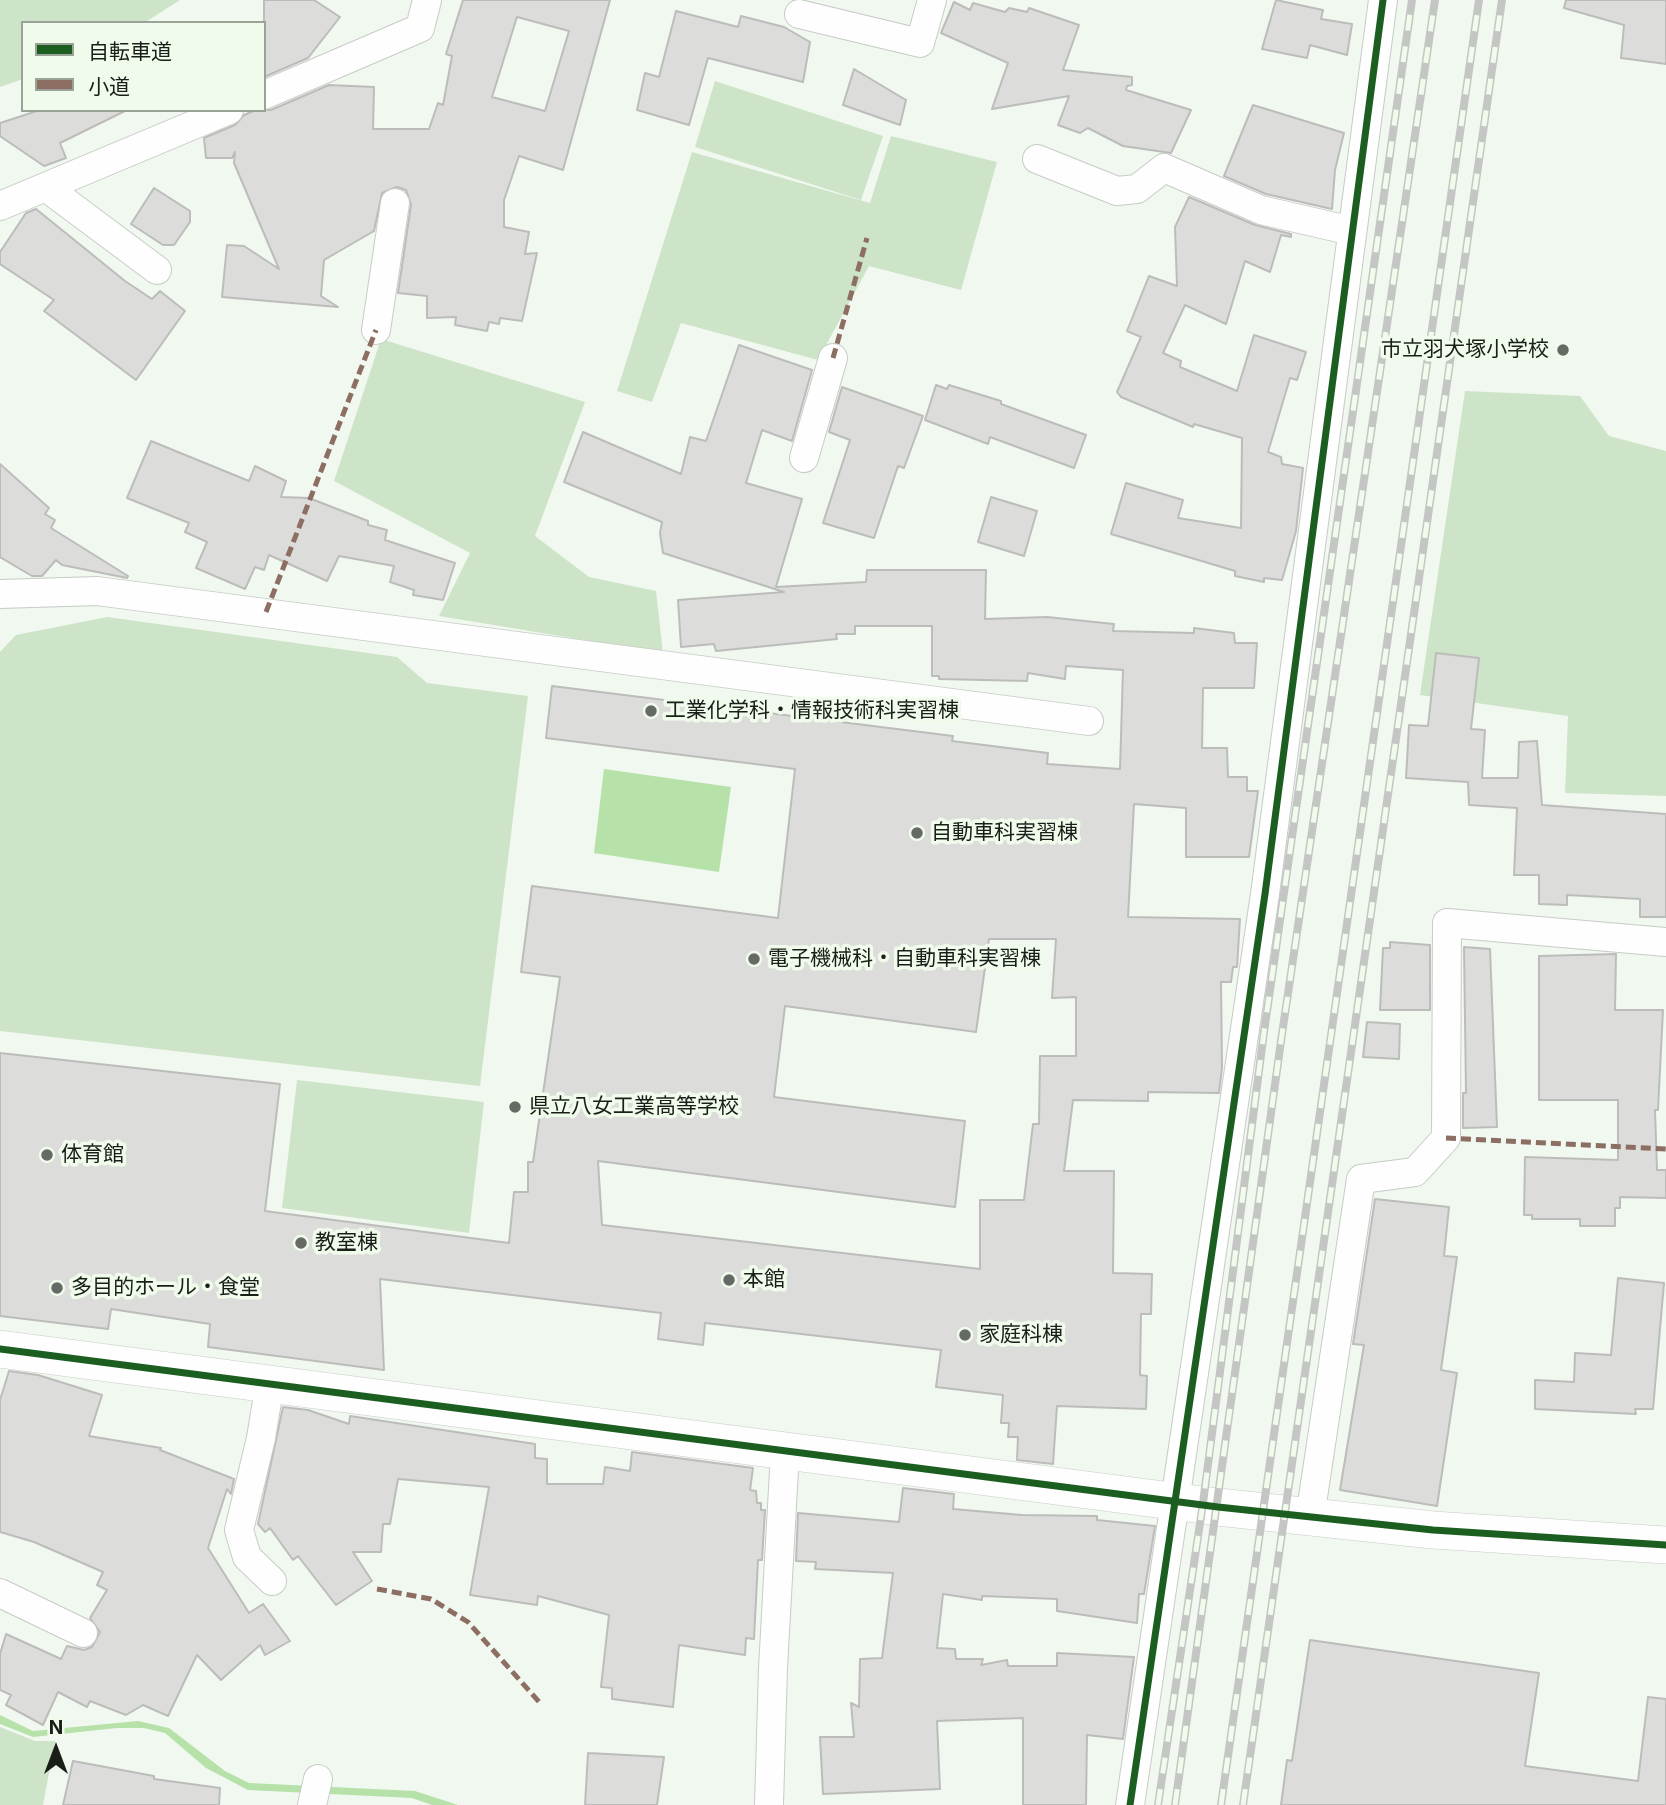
<!DOCTYPE html>
<html>
<head>
<meta charset="utf-8">
<style>
  body { margin:0 }
  #map { position:relative; width:1666px; height:1805px; overflow:hidden; background:#f1f8f0; font-family:Inter,"Noto Sans JP",sans-serif }
  canvas { display:block }
  .legend { position:absolute; left:21px; top:21px; width:245px; height:91px; box-sizing:border-box; background:#f0fbec; border:2px solid #9aa398; margin:0; padding:9px 12px; list-style:none; font-size:21px; color:#1a1e19 }
  .legend li { display:flex; align-items:center; gap:14px; height:35px }
  .legend b { width:35px; border:2px solid #9aa398 }
  .north { position:absolute; left:21px; top:1714px; width:70px; height:70px; -webkit-text-stroke:5px #f0fbec; paint-order:stroke; rotate:0deg; font-size:19px; font-weight:700; line-height:28px; text-align:center; color:#1a1e19 }
  .north::after { content:''; display:block; margin:auto; width:24px; height:32px; background:#1a1e19; clip-path:polygon(50% 0,100% 100%,50% 72%,0 100%) }
</style>
</head>
<body>
<div id="map">
<canvas width="1666" height="1805"></canvas>
<ul class="legend">
<li><b style="height:9px;background:#1b5e20"></b>自転車道</li>
<li><b style="height:9px;background:#8d6e63"></b>小道</li>
</ul>
<div class="north">N</div>
</div>
<script>
const ctx = document.querySelector('canvas').getContext('2d');
ctx.lineJoin = 'round';
function fillPath(path, color) {
  ctx.fillStyle = color;
  ctx.fill(path, 'evenodd');
}
function poly(rows) {
  const path = new Path2D();
  for (const r of rows) {
    path.moveTo(r[0], r[1]);
    for (let i = 2; i < r.length; i += 2) path.lineTo(r[i], r[i + 1]);
  }
  return path;
}
function stroke(path, color, width, dash) {
  ctx.strokeStyle = color;
  ctx.lineWidth = width;
  ctx.lineCap = dash ? 'butt' : 'round';
  ctx.setLineDash(dash || []);
  ctx.stroke(path);
}
function write(font, color, halo, rows, align = 'center') {
  ctx.font = font + ' Inter,"Noto Sans JP",sans-serif';
  ctx.lineWidth = 7;
  ctx.setLineDash([]);
  ctx.textBaseline = 'middle';
  ctx.strokeStyle = halo;
  ctx.fillStyle = color;
  for (const [text, x, y, turn = 0] of rows) {
    ctx.save();
    ctx.translate(x, y);
    ctx.rotate((+turn || 0) * Math.PI / 180);
    ctx.textAlign = isNaN(turn) ? turn : align;
    if (halo) ctx.strokeText(text, 0, 0);
    ctx.fillText(text, 0, 0);
    ctx.restore();
  }
}
fillPath(poly([
  [0,0,180,0,144,23,23,23,23,79,0,87],
  [715,81,883,136,861,200,695,147],
  [891,136,997,162,961,290,869,266,818,360,681,323,652,402,617,391,692,152,870,203],
  [381,339,585,402,535,536,589,577,656,591,663,653,439,616,470,553,334,481],
  [1465,391,1580,396,1609,436,1666,451,1666,796,1565,793,1568,716,1420,695],
  [107,617,397,657,427,683,528,696,480,1086,0,1031,0,652,16,635],
  [297,1080,484,1102,469,1233,282,1208],
  [0,1727,35,1741,55,1741,43,1805,0,1805]
]), '#cee4c8');
fillPath(poly([
  [604,769,731,787,719,872,594,853],
  [0,1715,33,1731,138,1721,169,1728,225,1771,249,1783,415,1791,458,1805,432,1805,412,1798,248,1790,206,1768,165,1733,144,1728,117,1728,33,1737,0,1724]
]), '#b6e1a9');
const building = poly([
  [264,0,314,0,340,17,308,58,264,77,264,0],
  [463,0,610,0,563,170,519,156,504,200,504,227,529,232,525,254,537,253,522,321,500,318,499,324,489,322,487,331,455,325,456,317,427,318,427,296,398,293,411,205,406,190,397,187,382,193,374,231,324,260,321,296,338,307,222,297,227,245,244,246,279,269,234,163,235,152,232,158,206,158,204,138,235,125,244,115,256,110,271,110,329,85,374,87,373,129,429,129,438,103,443,105,452,56,446,54,463,0],
  [517,17,569,31,545,111,492,97,517,17],
  [1276,0,1323,10,1321,19,1352,24,1347,55,1310,45,1307,58,1262,49,1276,0],
  [1566,0,1666,0,1666,64,1621,58,1624,25,1564,8,1566,0],
  [954,2,970,10,973,3,1005,12,1009,8,1027,12,1029,8,1079,25,1063,70,1132,77,1132,85,1127,86,1126,90,1191,110,1171,153,1123,146,1088,128,1080,133,1058,125,1069,96,992,109,1008,63,941,33,954,2],
  [676,11,738,27,741,16,784,27,810,42,803,82,708,58,689,125,637,110,645,73,659,77,676,11],
  [854,69,906,100,900,125,843,105,854,69],
  [1253,105,1344,133,1335,170,1332,209,1266,194,1224,176,1253,105],
  [40,110,127,110,60,143,66,158,44,166,0,136,0,123,40,110],
  [154,188,190,211,190,222,174,245,163,245,131,224,154,188],
  [1189,197,1255,225,1291,234,1291,237,1281,235,1270,272,1245,261,1226,324,1185,305,1163,353,1181,361,1180,367,1237,391,1254,335,1306,352,1297,380,1290,378,1268,452,1281,457,1282,464,1303,468,1296,531,1282,580,1264,578,1264,582,1235,576,1235,571,1111,534,1126,483,1183,500,1178,518,1241,528,1242,438,1194,424,1193,427,1121,397,1117,392,1141,337,1127,331,1149,276,1177,286,1175,227,1189,197],
  [36,209,125,281,152,299,160,291,185,311,136,380,44,311,54,300,0,264,0,252,26,213,36,209],
  [739,345,812,370,792,441,762,430,746,483,802,499,776,587,866,582,867,570,986,570,985,619,1047,617,1114,624,1113,631,1194,633,1194,628,1234,633,1235,643,1257,643,1254,688,1203,688,1202,748,1227,748,1228,777,1247,777,1247,791,1258,791,1249,857,1186,857,1186,808,1134,804,1128,917,1240,919,1237,967,1233,967,1231,982,1221,982,1222,1068,1219,1093,1148,1092,1148,1101,1073,1100,1064,1171,1114,1171,1113,1273,1152,1274,1151,1314,1141,1314,1140,1375,1147,1376,1146,1409,1057,1406,1053,1464,1017,1460,1018,1437,1008,1437,1009,1423,1001,1423,1003,1395,936,1387,941,1350,705,1323,703,1345,658,1339,661,1313,380,1279,384,1370,208,1347,210,1324,111,1309,108,1329,0,1316,0,1053,280,1084,265,1211,509,1243,514,1192,528,1192,528,1162,533,1162,560,977,521,972,532,886,778,918,795,769,546,738,552,686,953,736,952,741,1048,753,1047,764,1120,769,1123,670,1066,666,1065,679,1028,673,1027,681,939,679,939,676,932,676,932,626,855,626,855,634,836,634,837,639,716,651,714,644,681,647,678,600,784,592,663,553,660,533,662,522,564,482,583,432,681,474,690,437,706,441,739,345],
  [989,939,1056,939,1052,998,1076,997,1076,1056,1040,1056,1039,1124,1033,1124,1024,1200,980,1200,980,1269,602,1225,598,1161,955,1207,965,1121,774,1097,785,1006,976,1032,989,939],
  [936,385,947,389,949,385,1001,401,1001,404,1086,435,1074,468,990,437,988,444,925,420,936,385],
  [842,387,923,416,904,468,898,466,874,538,823,523,850,440,829,432,842,387],
  [151,441,249,481,255,466,286,481,281,497,309,498,368,521,368,525,387,530,385,540,455,563,443,600,413,595,414,590,390,582,394,566,339,556,327,581,269,555,264,570,255,567,245,589,196,568,207,542,185,532,189,523,127,498,151,441],
  [0,464,49,508,45,514,55,520,51,528,128,576,127,578,62,565,56,560,42,576,32,576,0,557,0,464],
  [991,497,1037,511,1024,556,978,542,991,497],
  [1436,653,1479,658,1471,729,1485,730,1482,778,1518,778,1519,742,1537,741,1542,805,1666,814,1666,917,1640,917,1640,899,1567,895,1567,905,1539,904,1539,875,1514,875,1517,808,1469,805,1468,782,1406,778,1409,725,1428,726,1436,653],
  [1390,942,1430,945,1430,1010,1380,1010,1383,948,1390,948,1390,942],
  [1464,947,1490,949,1497,1127,1463,1128,1463,1093,1466,1093,1464,947],
  [1616,954,1615,1010,1663,1010,1658,1110,1655,1110,1657,1170,1666,1170,1666,1198,1620,1197,1620,1208,1615,1208,1615,1226,1580,1226,1580,1219,1532,1219,1532,1215,1524,1215,1525,1157,1618,1160,1618,1100,1539,1100,1539,956,1616,954],
  [1367,1022,1400,1024,1399,1059,1363,1057,1367,1022],
  [1375,1199,1449,1207,1444,1256,1457,1257,1441,1370,1457,1373,1437,1506,1340,1490,1364,1345,1353,1344,1375,1199],
  [1618,1278,1664,1283,1653,1409,1635,1409,1636,1414,1535,1409,1535,1380,1574,1382,1575,1353,1611,1355,1618,1278],
  [9,1371,38,1375,102,1395,89,1436,161,1448,160,1450,234,1479,231,1494,227,1489,208,1548,249,1613,263,1604,290,1641,265,1655,260,1645,221,1680,197,1655,168,1716,143,1705,126,1715,90,1701,87,1707,58,1692,43,1725,6,1705,11,1695,0,1690,0,1654,6,1634,61,1659,67,1646,84,1650,92,1647,100,1632,90,1618,107,1590,97,1585,103,1572,34,1542,0,1532,0,1400,9,1371],
  [283,1407,308,1410,349,1424,350,1416,535,1444,535,1458,547,1459,547,1484,603,1484,605,1467,630,1471,632,1452,753,1468,750,1490,756,1491,757,1503,761,1503,761,1510,765,1510,762,1560,758,1560,754,1639,746,1638,745,1655,679,1645,673,1707,612,1699,612,1688,601,1687,609,1615,538,1596,537,1605,470,1595,489,1487,398,1479,390,1524,383,1524,381,1552,353,1552,372,1581,336,1605,298,1556,293,1560,270,1528,265,1532,258,1524,283,1407],
  [903,1488,954,1494,953,1509,1022,1515,1097,1516,1097,1520,1155,1526,1144,1594,1139,1594,1137,1623,1057,1611,1057,1599,982,1596,982,1600,943,1594,937,1648,955,1649,956,1659,983,1659,981,1665,1007,1660,1008,1666,1057,1666,1057,1653,1134,1657,1123,1739,1087,1735,1086,1805,1023,1805,1023,1718,937,1721,940,1789,823,1794,820,1737,854,1737,851,1703,859,1707,860,1659,882,1658,893,1573,815,1569,816,1562,796,1561,798,1513,899,1522,903,1488],
  [1310,1640,1539,1673,1525,1766,1638,1781,1648,1697,1666,1699,1666,1805,1281,1805,1287,1760,1292,1761,1310,1640],
  [588,1753,664,1757,657,1805,585,1805,588,1753],
  [73,1761,154,1776,154,1779,220,1788,219,1805,63,1805,73,1761]
]);
fillPath(building, '#dcdcda');
stroke(building, '#bcbdba', 2);
const minor = poly([
  [799,14,920,43,932,0],
  [264,95,420,28,427,0],
  [1037,159,1117,191,1137,189,1164,168,1261,210,1352,231],
  [47,188,157,270],
  [0,206,229,110],
  [376,330,395,203],
  [804,458,833,358],
  [0,594,97,591,1089,721],
  [270,1383,261,1438,239,1530,247,1557,272,1581],
  [1310,1517,1361,1179,1415,1172,1446,1138,1447,923,1666,942],
  [0,1593,83,1633],
  [312,1805,318,1779],
  [769,1805,773,1668,785,1452],
  [1130,1805,1265,894,1383,0]
]);
const tertiary = poly([
  [0,1349,1218,1507,1433,1530,1666,1545]
]);
stroke(minor, '#c7ccc6', 30);
stroke(tertiary, '#c7ccc6', 38);
stroke(minor, '#fdfefd', 28);
stroke(tertiary, '#fdfefd', 37);
const rail = poly([
  [1158,1805,1203,1503,1264,1032,1412,0],
  [1175,1805,1282,1034,1435,0],
  [1221,1805,1479,0],
  [1243,1805,1502,0]
]);
stroke(rail, '#c4c6c4', 8);
stroke(rail, '#f0fbec', 5, [16]);
stroke(poly([
  [833,358,867,238],
  [266,612,376,330],
  [1446,1138,1666,1149],
  [377,1589,431,1599,468,1622,541,1704]
]), '#8d6e63', 5, [10, 5]);
stroke(poly([
  [0,1349,1218,1507,1433,1530,1666,1545],
  [1130,1805,1265,894,1383,0]
]), '#1b5e20', 7);
for (const [x, y, r, color] of [
  [1563,350,7,"#656a64"],
  [651,711,7,"#656a64"],
  [917,833,7,"#656a64"],
  [754,959,7,"#656a64"],
  [515,1107,7,"#656a64"],
  [47,1155,7,"#656a64"],
  [301,1243,7,"#656a64"],
  [729,1280,7,"#656a64"],
  [57,1288,7,"#656a64"],
  [965,1335,7,"#656a64"]
]) {
  const dot = new Path2D();
  dot.arc(x, y, r, 0, 2 * Math.PI);
  ctx.fillStyle = color;
  ctx.fill(dot);
  stroke(dot, '#f0fbec', 2.5);
}
write('21px', '#1a1e19', '#f0fbec', [
  ["市立羽犬塚小学校",1549,350,"right"],
  ["工業化学科・情報技術科実習棟",665,711],
  ["自動車科実習棟",931,833],
  ["電子機械科・自動車科実習棟",768,959],
  ["県立八女工業高等学校",529,1107],
  ["体育館",61,1155],
  ["教室棟",315,1243],
  ["本館",743,1280],
  ["多目的ホール・食堂",71,1288],
  ["家庭科棟",979,1335]
], 'left');
</script>
</body>
</html>
